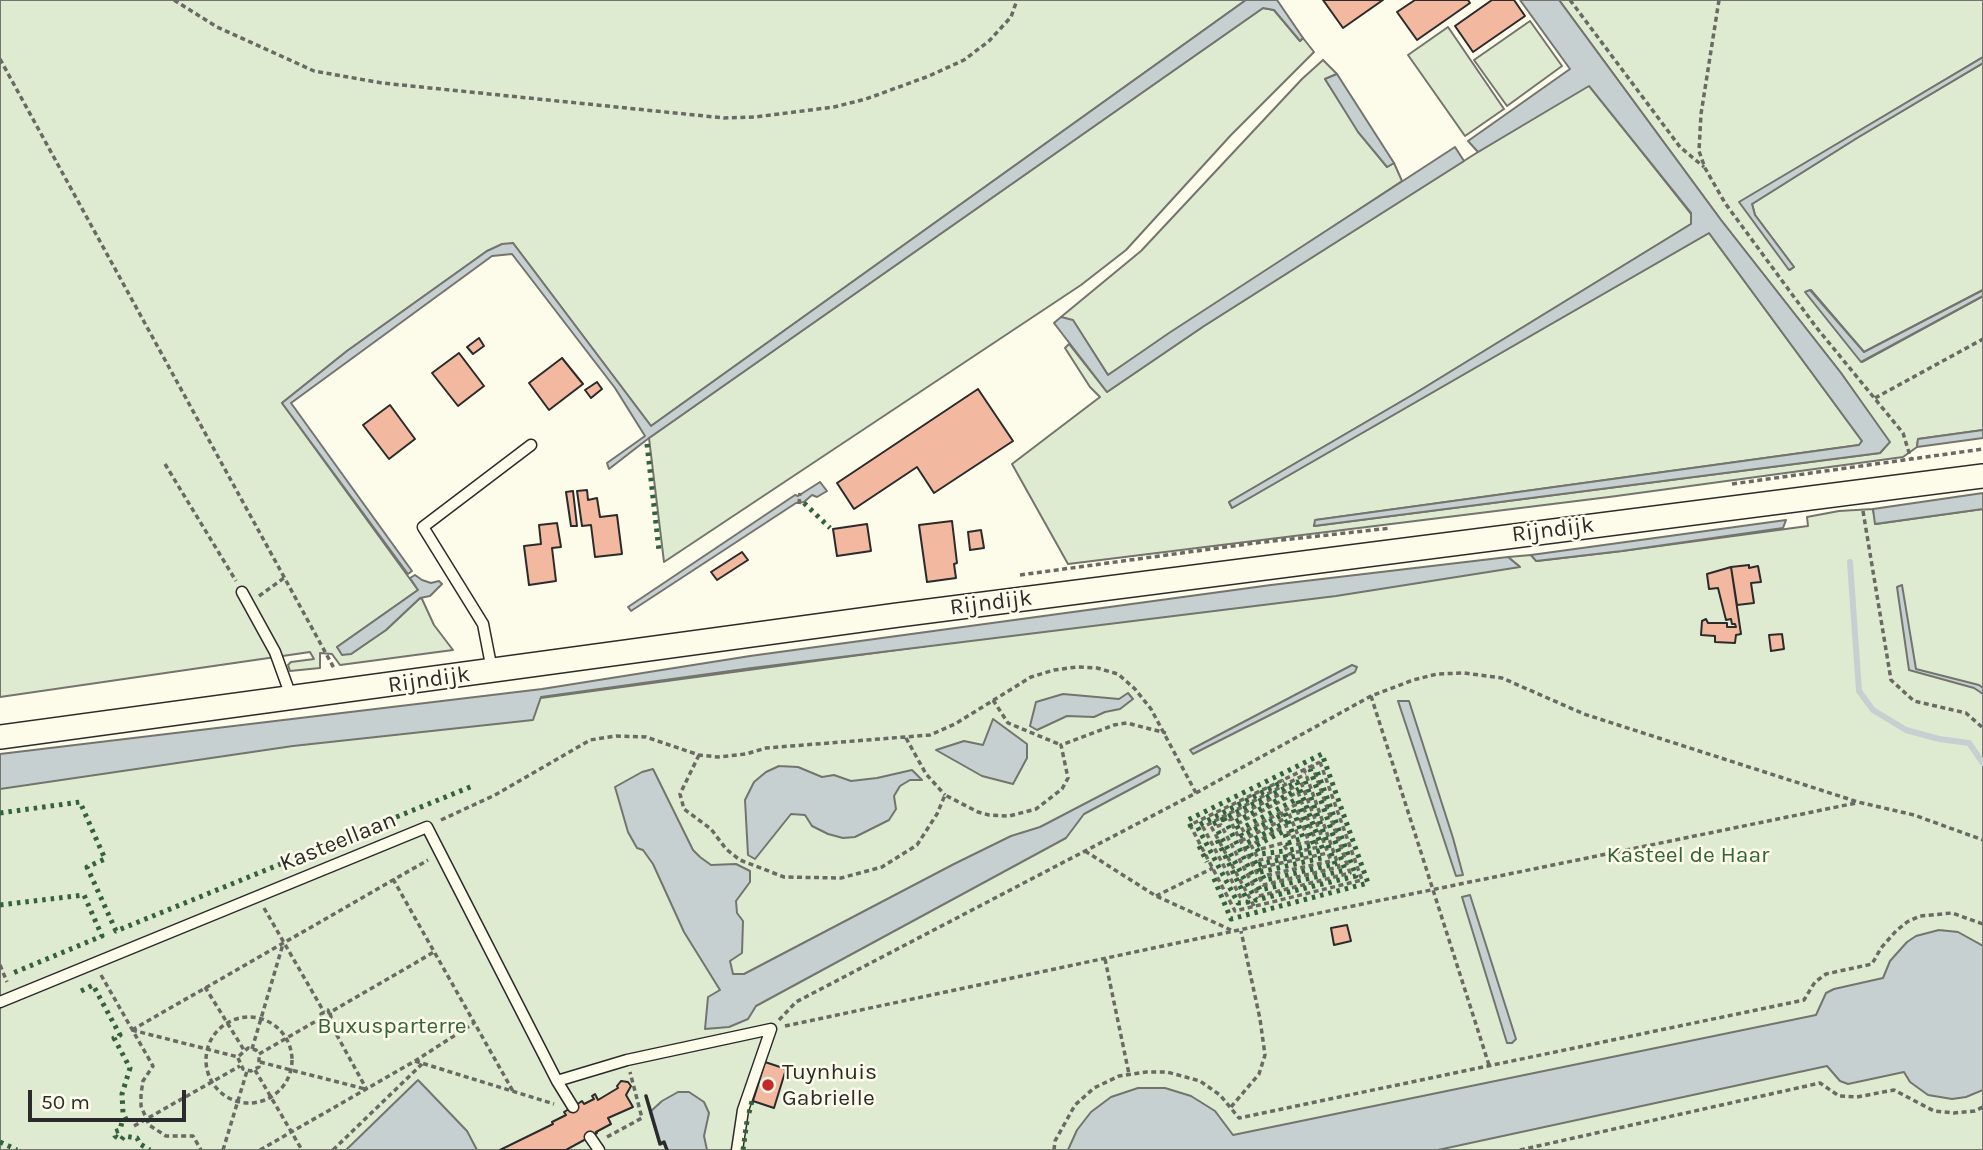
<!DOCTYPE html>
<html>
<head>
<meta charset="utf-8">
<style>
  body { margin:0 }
  #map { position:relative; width:1983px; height:1150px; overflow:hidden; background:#fdfbea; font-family:Karla,sans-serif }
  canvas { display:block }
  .scale { position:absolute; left:28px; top:1090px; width:158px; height:32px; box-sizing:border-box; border:4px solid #2b2b2b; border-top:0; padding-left:9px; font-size:21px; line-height:24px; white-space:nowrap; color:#2b2b2b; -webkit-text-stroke:5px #fdfbea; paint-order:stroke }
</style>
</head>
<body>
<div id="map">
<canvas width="1983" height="1150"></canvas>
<div class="scale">50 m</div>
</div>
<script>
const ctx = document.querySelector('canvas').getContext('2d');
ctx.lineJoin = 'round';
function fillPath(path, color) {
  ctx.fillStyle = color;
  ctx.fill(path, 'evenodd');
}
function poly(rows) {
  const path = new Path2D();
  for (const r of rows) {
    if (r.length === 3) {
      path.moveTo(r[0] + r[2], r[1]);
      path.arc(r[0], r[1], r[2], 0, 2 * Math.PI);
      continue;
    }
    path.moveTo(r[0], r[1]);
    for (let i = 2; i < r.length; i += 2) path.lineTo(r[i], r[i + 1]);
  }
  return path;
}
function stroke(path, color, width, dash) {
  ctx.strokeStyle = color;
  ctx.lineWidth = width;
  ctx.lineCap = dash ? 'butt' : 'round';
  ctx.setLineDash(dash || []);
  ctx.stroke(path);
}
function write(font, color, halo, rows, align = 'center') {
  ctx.font = font + ' Karla,sans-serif';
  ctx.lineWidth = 5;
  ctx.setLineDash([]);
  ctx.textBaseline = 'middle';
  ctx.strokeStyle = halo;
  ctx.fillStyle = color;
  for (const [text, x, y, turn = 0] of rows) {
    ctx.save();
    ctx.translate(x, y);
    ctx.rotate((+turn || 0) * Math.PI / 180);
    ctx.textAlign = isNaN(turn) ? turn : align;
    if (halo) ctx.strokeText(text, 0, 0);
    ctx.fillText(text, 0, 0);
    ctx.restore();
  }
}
const green = poly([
  [0,0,1246,0,651,426,513,243,487,251,347,351,282,403,418,590,337,647,351,654,386,630,420,598,422,599,434,625,453,650,340,665,332,654,320,653,320,668,290,671,288,665,291,662,314,659,310,652,0,697,0,0],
  [1559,0,1983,0,1983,57,1740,202,1790,270,1794,267,1755,215,1752,204,1857,138,1983,63,1983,290,1864,352,1811,290,1862,362,1983,296,1983,430,1918,439,1917,447,1903,457,1609,497,1068,564,1012,464,1100,397,1090,387,1065,348,1069,344,1107,392,1204,326,1478,152,1589,85,1691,214,1691,224,1414,394,1229,502,1232,508,1709,233,1862,441,1859,445,1316,520,1314,526,1880,453,1889,442,1841,373,1721,220,1559,0],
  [1263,8,1274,10,1300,41,1303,38,1314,52,1231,135,1126,250,1081,285,664,562,649,438,1263,8],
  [1530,21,1562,66,1507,106,1474,60,1530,21],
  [1448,27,1504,109,1465,136,1408,55,1448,27],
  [1323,60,1337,74,1325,79,1359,132,1387,167,1394,163,1402,181,1108,375,1073,321,1061,317,1141,251,1302,79,1323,60],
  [1873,509,1876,524,1983,509,1983,1150,0,1150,0,771,1519,566,1508,557,1531,555,1537,561,1622,551,1808,526,1807,517,1839,511,1873,509]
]);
fillPath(green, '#deebd1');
stroke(green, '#74746e', 2);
const water = poly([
  [1246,0,1277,0,1303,38,1300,41,1274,10,1263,8,649,438,609,469,607,463,645,436,615,388,512,254,492,256,291,403,412,571,408,574,282,403,347,351,487,251,502,244,513,243,651,426,1246,0],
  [1520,0,1559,0,1721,220,1841,373,1890,442,1880,453,1314,526,1315,520,1859,445,1862,441,1709,233,1232,508,1229,502,1414,394,1691,224,1691,213,1589,86,1478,152,1468,141,1570,69,1520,0],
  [1983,57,1983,63,1857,138,1752,204,1755,215,1794,267,1789,270,1739,202,1983,57],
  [1337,74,1394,163,1387,167,1358,132,1325,79,1337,74],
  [1455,147,1464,161,1204,326,1107,392,1054,323,1061,317,1073,320,1108,375,1169,333,1455,147],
  [1810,290,1864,352,1983,290,1983,296,1861,362,1805,292,1810,290],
  [1983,430,1983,438,1917,447,1918,439,1983,430],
  [820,482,827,491,817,497,812,495,804,502,796,503,631,611,628,607,795,495,798,496,820,482],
  [1983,493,1983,509,1875,524,1873,509,1983,493],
  [1786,520,1783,528,1622,551,1536,561,1531,555,1786,520],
  [1508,557,1520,567,1336,596,752,668,541,697,533,720,293,746,0,789,0,754,542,689,750,656,1271,585,1508,557],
  [415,575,422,580,431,583,439,581,442,584,430,596,420,598,386,630,351,654,342,655,337,647,418,590,410,578,415,575],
  [1902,585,1916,669,1979,685,1983,688,1983,694,1974,688,1909,670,1897,587,1902,585],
  [1352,665,1357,667,1355,672,1193,754,1190,750,1352,665],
  [1128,693,1133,699,1120,709,1105,712,1094,717,1067,716,1037,730,1030,726,1036,702,1063,694,1119,699,1128,693],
  [1398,701,1409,701,1453,838,1463,875,1456,876,1398,701],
  [993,719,1027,744,1027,758,1013,784,982,776,936,750,964,741,983,745,993,719],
  [779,766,798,767,822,777,834,775,851,781,877,778,912,770,922,780,910,780,900,786,894,796,896,809,889,820,855,837,843,838,828,834,812,826,805,815,791,814,755,859,748,855,745,800,754,782,766,772,779,766],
  [1157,766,1160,769,1159,774,1084,814,1066,838,756,1006,748,1019,729,1027,705,1029,708,997,720,990,684,932,653,864,643,850,637,848,628,832,615,787,642,772,653,769,693,850,700,857,711,865,736,864,750,871,750,882,736,901,737,913,743,921,742,953,730,961,733,974,744,974,954,864,1011,836,1040,827,1157,766],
  [1470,895,1516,1039,1512,1043,1507,1043,1462,897,1470,895],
  [1939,930,1958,932,1983,946,1983,1090,1966,1097,1952,1099,1928,1095,1910,1082,1904,1072,1848,1084,1840,1081,1827,1066,1438,1150,1068,1150,1077,1130,1091,1112,1111,1097,1138,1088,1165,1088,1191,1096,1215,1111,1233,1135,1816,1015,1826,993,1834,989,1883,978,1890,961,1907,942,1916,936,1939,930],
  [418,1080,467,1131,477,1150,346,1150,418,1080],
  [678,1092,689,1092,704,1102,709,1113,704,1136,707,1150,667,1150,664,1143,660,1144,650,1112,662,1101,678,1092]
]);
fillPath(water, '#c7d0d0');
stroke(water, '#74746e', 2);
stroke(poly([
  [1850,562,1859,691,1873,710,1906,730,1939,739,1969,743,1983,763]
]), '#c7d0d0', 6);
const building = poly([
  [1323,0,1383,0,1343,28,1323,0],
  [1415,0,1468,0,1470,3,1417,40,1397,12,1415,0],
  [1492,0,1514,0,1525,16,1473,52,1455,26,1492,0],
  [479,338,484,346,473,354,467,347,479,338],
  [459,353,484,386,458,406,432,373,459,353],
  [562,358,583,384,549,410,529,383,562,358],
  [597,382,602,389,591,398,585,390,597,382],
  [978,389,1013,441,934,493,917,467,854,509,837,483,978,389],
  [390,405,415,439,389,459,363,425,390,405],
  [587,490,588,500,597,498,600,517,617,515,622,554,595,557,591,525,582,526,577,491,587,490],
  [573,491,577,526,571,526,566,492,573,491],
  [952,521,957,563,954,564,956,578,927,582,919,525,952,521],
  [557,523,561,547,552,548,556,581,529,585,524,546,541,544,539,525,557,523],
  [867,524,871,551,837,556,833,529,867,524],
  [981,530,984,548,970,550,968,532,981,530],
  [742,552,748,560,717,580,711,572,742,552],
  [1749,565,1749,568,1758,566,1761,582,1751,583,1754,603,1737,605,1731,567,1749,565],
  [1731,567,1741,634,1736,635,1735,643,1715,642,1715,636,1701,635,1702,621,1706,619,1708,623,1727,623,1727,627,1736,627,1735,624,1732,624,1731,619,1726,620,1718,588,1709,589,1707,574,1731,567],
  [1782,634,1784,649,1771,651,1769,635,1782,634],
  [1347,925,1351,941,1334,945,1331,928,1347,925],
  [765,1062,786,1069,774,1108,753,1101,765,1062],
  [621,1081,628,1082,631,1086,626,1095,633,1107,608,1118,611,1124,596,1132,597,1133,566,1150,500,1150,553,1124,552,1122,566,1115,564,1112,579,1103,582,1101,584,1104,594,1099,592,1096,595,1094,598,1100,618,1088,617,1086,621,1081]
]);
fillPath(building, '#f2b8a0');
stroke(building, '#2b2b2b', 2);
const service = poly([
  [242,592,275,652,292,699],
  [492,670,483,624,423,527,531,445],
  [0,1002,427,827,557,1081,573,1107],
  [557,1081,627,1060,771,1029,743,1110,737,1150],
  [590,1137,599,1150]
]);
const tertiary = poly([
  [0,737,898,615,1983,476]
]);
stroke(service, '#2b2b2b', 13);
stroke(tertiary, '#2b2b2b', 26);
stroke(poly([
  [174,0,217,27,314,71,382,83,724,118,755,117,834,107,866,99,929,76,964,60,989,41,1011,17,1017,0],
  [1570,0,1680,147,1704,167],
  [1719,0,1701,114,1699,151,1705,168,1725,203,1816,327,1903,433,1911,459],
  [0,59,335,670],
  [1875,398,1983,339],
  [165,464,236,581],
  [1732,484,1983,449],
  [799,504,800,493],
  [1863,511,1891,680,1914,701,1966,713,1983,728],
  [1020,575,1255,543,1391,528],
  [259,596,284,578],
  [1371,696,1489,1065],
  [993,700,1008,723,1061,745],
  [906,738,926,774,945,795],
  [699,755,680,794,684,809,711,829,726,849,740,860,784,877,841,878,882,867,917,845,937,814,945,795,978,812,989,815,1009,816,1036,809,1062,789,1068,778,1061,745,1114,725,1127,723,1166,733],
  [1320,762,1362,880,1235,911,1190,825,1320,762],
  [1294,787,1230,820,1263,885,1339,867,1304,769],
  [441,820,495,795,590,740,616,736,646,737,699,755,718,757,746,754,766,748,930,735,955,724,1031,677,1054,670,1077,667,1097,668,1118,674,1135,689,1151,709,1196,793],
  [1241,841,1284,819,1281,812],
  [1261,849,1283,843,1289,854,1318,847,1298,792,1239,823,1244,832,1295,805,1309,842,1293,845],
  [1085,851,1156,896,1231,930],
  [1280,856,1259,860,1251,845,1286,825,1290,838,1298,835,1287,809],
  [1262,867,1328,853],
  [1267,875,1331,861,1299,777],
  [393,879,514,1093],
  [1156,896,1213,868],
  [1241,898,1203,827,1306,774],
  [1254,906,1212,828,1221,825,1259,896,1350,873,1312,765],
  [264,908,324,1012],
  [1105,959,1129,1074],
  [0,965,7,982],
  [101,975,153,1066,143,1081,141,1094,141,1106,149,1125,166,1136,193,1136,201,1150],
  [205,987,244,1050],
  [330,1013,331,1017,328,1019,367,1090],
  [249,1060,43],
  [779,1020,796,1002,1196,793,1371,696,1413,680,1437,674,1464,673,1502,678,1584,714,1858,802,1914,815,1983,840],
  [785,1026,1338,909,1856,803],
  [132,1030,428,860],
  [132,1030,238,1057],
  [252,1049,283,944],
  [259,1054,323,1017,321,1014,328,1010,329,1013,434,952],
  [239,1056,248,1048,256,1050,259,1054],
  [238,1058,243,1069,251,1071,259,1067,259,1054],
  [415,1061,554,1104],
  [260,1062,365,1089],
  [255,1070,302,1150],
  [1231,1107,1259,1074,1265,1055,1260,1019,1241,931],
  [134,1126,240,1066],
  [607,1137,642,1118,630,1072],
  [223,1150,247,1071],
  [260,1150,415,1061,474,1023],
  [333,1150,422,1064],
  [1054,1150,1055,1141,1075,1105,1094,1088,1119,1076,1146,1072,1167,1072,1200,1081,1220,1095,1239,1118,1804,1000,1815,982,1826,974,1872,964,1881,948,1896,931,1907,922,1920,916,1952,913,1983,924],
  [1520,1150,1820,1083,1839,1096,1857,1097,1894,1090,1934,1111,1954,1113,1975,1111,1983,1107]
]), '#6a6964', 3.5, [5, 3.5]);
stroke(service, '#fdfbea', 10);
stroke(tertiary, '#fdfbea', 23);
stroke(poly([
  [647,444,659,551],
  [804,503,830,528],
  [0,813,80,802,105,859,87,867,116,931,475,785],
  [1285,813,1293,834],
  [1280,816,1242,836,1235,822,1299,789],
  [1224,818,1260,890,1345,870,1310,769],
  [1288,821,1245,844,1265,880,1335,864,1304,778],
  [1213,824,1297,782,1323,850,1257,865],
  [1246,826,1297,799,1314,845,1290,850,1284,831,1255,846,1260,854,1284,851,1286,858],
  [1191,827,1188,820,1322,754,1368,883,1231,919,1212,874],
  [1218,831,1256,900,1356,876,1316,768],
  [1217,840,1248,902,1238,903,1197,826,1284,781],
  [1288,843,1303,838,1293,809],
  [1199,846,1207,862],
  [1260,872,1326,857],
  [0,905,84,895,102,936,13,973],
  [81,991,93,985,120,1035,114,1038,130,1068,122,1094,123,1113,126,1119,122,1122,120,1130,114,1132,115,1136,121,1140,124,1136,137,1138,140,1144,150,1150],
  [749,1113,752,1101],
  [0,1142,17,1150],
  [743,1150,747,1121]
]), '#34623c', 5, [3.5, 5]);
stroke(poly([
  [646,1096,660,1144,664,1142,667,1150]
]), '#2b2b2b', 3.5);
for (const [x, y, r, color] of [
  [768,1085,7,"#c62828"]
]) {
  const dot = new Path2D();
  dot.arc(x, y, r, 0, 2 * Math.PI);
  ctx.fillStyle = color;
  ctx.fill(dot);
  stroke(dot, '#fdfbea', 2.5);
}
write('23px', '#2b2b2b', '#fdfbea', [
  ["Rijndijk",1553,530,-7],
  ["Rijndijk",991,603,-7],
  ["Rijndijk",429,680,-8],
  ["Kasteellaan",338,842,-22]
]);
write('23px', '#34623c', '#fdfbea', [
  ["Kasteel de Haar",1688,855],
  ["Buxusparterre",392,1026]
]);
write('23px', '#2b2b2b', '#fdfbea', [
  ["Tuynhuis",782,1072],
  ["Gabrielle",782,1098]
], 'left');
</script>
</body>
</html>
